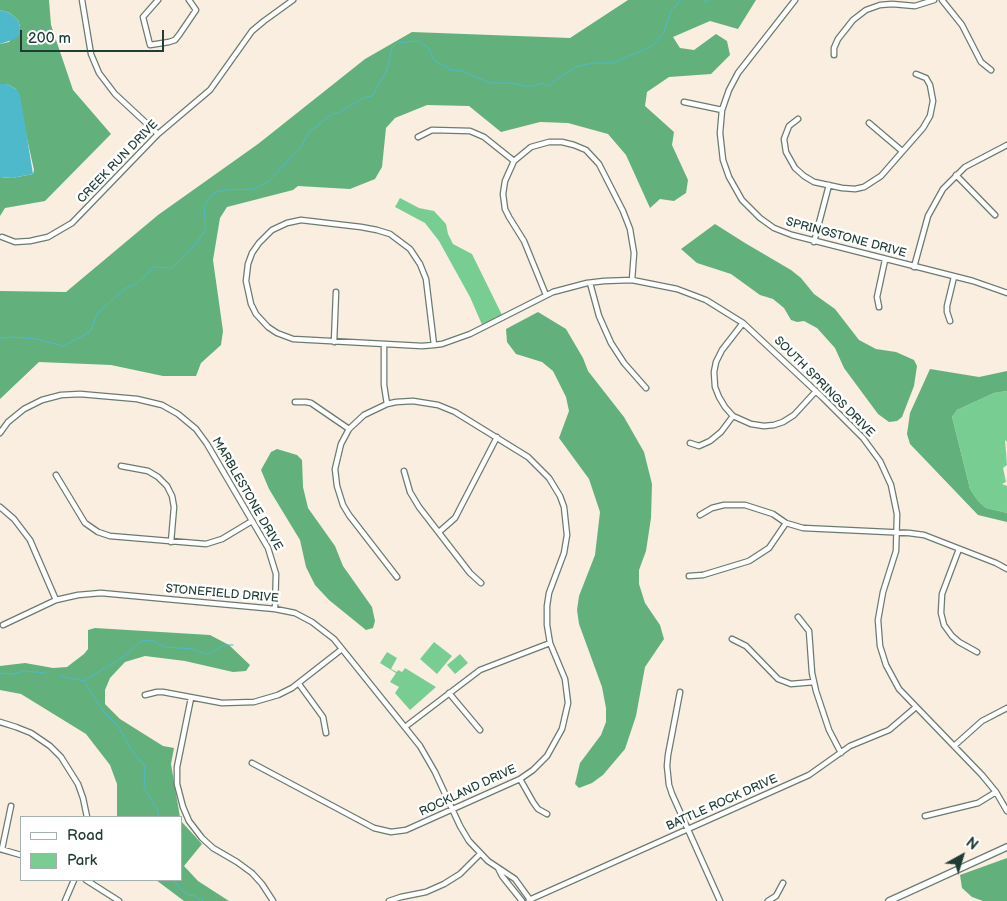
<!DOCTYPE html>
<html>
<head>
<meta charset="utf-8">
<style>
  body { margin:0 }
  #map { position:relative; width:1007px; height:901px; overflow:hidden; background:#f9eedf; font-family:"Balsamiq Sans",sans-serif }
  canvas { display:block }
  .legend { position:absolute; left:20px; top:816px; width:162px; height:65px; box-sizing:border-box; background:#fff; border:1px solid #a5b1ae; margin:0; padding:6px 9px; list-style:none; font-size:15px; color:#1f3d34 }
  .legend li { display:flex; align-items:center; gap:10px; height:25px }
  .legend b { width:25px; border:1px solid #a5b1ae }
  .north { position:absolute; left:937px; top:831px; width:50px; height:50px; -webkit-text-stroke:4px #fff; paint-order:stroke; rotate:39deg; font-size:14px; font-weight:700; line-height:20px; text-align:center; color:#1f3d34 }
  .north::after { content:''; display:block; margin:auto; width:18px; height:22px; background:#1f3d34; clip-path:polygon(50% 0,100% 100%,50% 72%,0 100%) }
  .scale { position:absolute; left:20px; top:30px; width:144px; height:22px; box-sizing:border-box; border:2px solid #1f3d34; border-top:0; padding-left:6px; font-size:15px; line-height:18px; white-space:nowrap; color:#1f3d34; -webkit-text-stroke:4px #fff; paint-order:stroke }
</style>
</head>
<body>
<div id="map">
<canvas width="1007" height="901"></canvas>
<ul class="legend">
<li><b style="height:6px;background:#fff"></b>Road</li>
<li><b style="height:14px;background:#78ce92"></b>Park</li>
</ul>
<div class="north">N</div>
<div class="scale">200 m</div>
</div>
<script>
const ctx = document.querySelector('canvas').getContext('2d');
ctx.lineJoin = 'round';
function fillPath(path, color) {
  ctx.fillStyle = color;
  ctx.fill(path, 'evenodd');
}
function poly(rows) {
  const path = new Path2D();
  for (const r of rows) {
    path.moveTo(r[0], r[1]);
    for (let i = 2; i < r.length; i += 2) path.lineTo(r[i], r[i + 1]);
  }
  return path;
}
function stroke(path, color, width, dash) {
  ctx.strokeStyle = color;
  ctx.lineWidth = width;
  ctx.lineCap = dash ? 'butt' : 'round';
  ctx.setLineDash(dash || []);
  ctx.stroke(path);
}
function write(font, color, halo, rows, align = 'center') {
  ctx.font = font + ' "Balsamiq Sans",sans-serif';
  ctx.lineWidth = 5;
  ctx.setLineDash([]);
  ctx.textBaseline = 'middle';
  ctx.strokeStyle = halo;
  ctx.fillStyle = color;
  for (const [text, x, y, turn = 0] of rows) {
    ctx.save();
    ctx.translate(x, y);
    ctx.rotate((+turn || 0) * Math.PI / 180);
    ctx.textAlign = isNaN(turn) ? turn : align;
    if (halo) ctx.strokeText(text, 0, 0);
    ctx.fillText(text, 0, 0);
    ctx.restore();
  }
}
fillPath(poly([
  [400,198,419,208,434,211,446,224,448,234,453,244,472,254,503,317,483,327,470,297,439,241,425,223,395,207],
  [1007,391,1007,442,1005,440,1007,465,1003,468,1006,482,1002,484,1007,486,1007,513,986,508,978,501,970,489,952,417,957,410,994,393],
  [434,642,452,656,437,674,420,659],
  [387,652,397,658,391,669,397,672,398,670,402,672,405,668,436,687,410,710,395,693,399,687,390,682,396,673,380,663],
  [460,654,468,663,455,674,447,665]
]), '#78ce92');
fillPath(poly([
  [0,0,49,0,51,25,73,90,111,134,45,201,5,208,0,216,0,177,12,178,33,174,34,170,16,89,7,84,0,84,0,44,9,42,20,27,18,20,10,13,0,10],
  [628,0,756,0,738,29,710,21,673,37,680,48,694,50,716,34,727,41,730,55,711,74,669,77,647,92,645,106,674,132,672,145,688,180,686,193,674,201,660,199,650,208,626,155,608,134,568,123,540,122,501,132,469,106,427,105,395,118,386,128,382,167,375,179,350,189,298,186,293,190,227,207,220,218,213,260,223,331,221,345,201,363,196,376,163,376,111,365,39,362,0,399,0,291,66,292,158,215,258,144,365,59,412,32,570,38],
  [715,224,745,243,791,270,801,278,814,294,835,309,859,340,876,349,896,352,914,360,917,366,914,386,902,417,897,421,889,422,878,414,844,368,835,348,817,328,804,321,797,322,791,320,784,308,773,299,760,295,731,274,697,263,681,249],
  [538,312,566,329,583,358,588,371,624,417,644,452,652,484,651,518,646,551,639,570,639,584,645,603,660,625,664,639,645,667,636,716,625,749,603,775,592,783,579,788,575,784,580,763,601,735,606,722,606,708,602,687,579,624,577,610,579,596,595,555,600,512,589,479,559,438,569,411,566,397,553,371,542,362,516,354,507,342,506,329],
  [930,369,979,377,1007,371,1007,391,994,393,957,410,952,417,970,489,978,501,986,508,1007,513,1007,522,978,515,910,444,907,434,910,413],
  [277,449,297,455,302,460,303,487,308,508,335,546,343,566,372,607,375,621,373,628,366,630,329,600,315,585,306,567,300,540,269,489,261,470,271,452],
  [95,628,210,635,229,645,250,665,246,671,233,672,185,661,145,656,125,662,110,678,105,690,105,704,120,719,163,746,174,748,171,764,180,817,117,817,117,784,110,765,86,734,21,694,0,690,0,666,25,663,53,668,67,667,84,654,88,649,88,630],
  [181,821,202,844,184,866,198,881,229,901,184,901,156,880,181,880],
  [1007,858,1007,901,983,901,972,897,962,888,960,875]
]), '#62b17c');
fillPath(poly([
  [0,10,10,13,18,20,20,27,20,34,15,39,0,44],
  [0,84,7,84,16,89,20,95,33,174,12,178,0,177]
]), '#4fb9cc');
stroke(poly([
  [703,0,706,2,710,0],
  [0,338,13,337,36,339,63,346,90,332,97,314,113,299,126,288,136,284,154,267,172,268,198,241,206,229,204,207,213,193,225,190,251,189,259,187,270,180,301,147,309,132,332,114,338,113,363,98,372,96,387,70,392,48,397,43,418,41,428,47,434,60,438,63,446,66,450,70,462,71,490,83,512,83,525,86,533,86,543,83,550,86,554,81,578,66,595,63,613,63,652,46,664,32,671,11,681,0],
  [0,673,14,674,24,671,46,673],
  [60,676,84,681,126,655,142,641,151,640,165,647,193,649,205,654,210,653,224,645,233,645],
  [84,681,104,712,118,726,132,751,144,765,145,771,144,788,157,809,159,817],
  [174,880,178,886,188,895,195,896,203,901]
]), '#4fb9cc', 1);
const minor = poly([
  [82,0,91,54,99,73,115,94,158,134],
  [158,0,143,17,150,45,169,42,175,40,179,35,196,10,189,0],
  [795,0,738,73,729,90,722,110,720,133,723,160,729,177,742,200,760,218,774,228,792,235,973,281,1007,293],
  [942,0,962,25,981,62,991,70],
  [834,55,834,48,838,39,853,20,866,10,880,5,892,4,915,6,934,0],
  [684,102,722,110],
  [798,119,789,126,784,139,786,152,795,168,804,176,814,182,842,188,855,189,864,187,881,176,923,128,930,116,933,101,930,85,926,78,916,74],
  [869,123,902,151],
  [418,137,432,130,470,131,484,137,514,161],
  [956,175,995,215],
  [2,237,15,242,30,241,48,237,72,223,158,134,210,90,252,31,264,21,293,0],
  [814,242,829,185],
  [914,267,928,216,943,189,965,167,1007,145],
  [590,283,599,316,611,343,624,363,646,388],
  [546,295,524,241,509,217,505,209,503,194,505,181,514,161,531,147,549,142,562,142,574,145,586,150,599,164,623,211,630,229,634,253,632,280],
  [879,307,877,297,885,260],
  [950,321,947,312,947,306,954,277],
  [743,323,722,350,716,362,714,372,715,387,719,397,725,407,733,416,751,424,764,426,774,425,783,422,794,415,816,391],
  [334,342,336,292],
  [384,344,384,385,387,404],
  [434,345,426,279,420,264,410,249,390,234,377,230,361,227,301,220,287,223,272,230,259,243,252,253,248,264,246,281,251,304,256,314,268,327,277,333,293,339,422,346,434,345,442,344,470,334,553,292,587,283,604,281,632,280,677,289,706,300,743,323,822,397,863,438,880,461,891,485,897,514,896,551,883,592,878,620,880,646,886,665,899,689,982,775,996,792,1007,811],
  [295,402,306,402,311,403,349,429],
  [0,433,8,422,24,409,42,400,61,395,80,394,137,399,162,405,178,414,196,429,207,444,268,548,276,574,275,609],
  [690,443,699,446,710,441,721,432,733,416],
  [121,466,148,471,158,477,167,486,172,496,174,507,171,542],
  [404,471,410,492,419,507,470,573,481,583],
  [56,475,85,523,98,532,110,536,206,544,222,539,252,521],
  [0,507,14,519,30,540,56,600],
  [700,515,712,508,724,505,745,505,773,514,786,523,803,528,909,533,924,535,996,563,1007,569],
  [439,532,455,518,497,437],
  [959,549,942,594,941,613,944,625,952,636,959,642,977,652],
  [689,576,703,575,749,561,769,548,786,523],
  [798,617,809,631,812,673,816,691,829,730,841,753],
  [3,625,56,600,78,595,101,593,275,609,295,613,312,622,334,639,420,746,435,772,460,826,469,841,488,861,515,879,531,901],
  [732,639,746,646,778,679,791,684,814,682],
  [299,684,323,717,326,733],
  [680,692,668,755,667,766,669,785,672,794,720,901],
  [449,693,480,730],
  [145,695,157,692,163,692,222,703,254,702,278,695,292,688,342,649],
  [191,698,177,767,177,784,183,807,189,821,202,838,213,848,237,862,252,873,262,884,273,901],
  [0,722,16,727,31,733,50,746,61,757,78,784,83,798,87,817],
  [405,727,480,670,550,643],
  [954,746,982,721,1007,708],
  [252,763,374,828,391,832,406,830,520,779,533,770,547,756,562,729,568,703,565,679,550,643,547,625,547,606,549,593,564,553,567,535,564,507,560,496,549,478,528,457,455,412,438,405,413,401,396,402,387,404,364,415,349,429,341,444,335,469,337,486,343,505,349,515,397,577],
  [520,779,533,802,538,809,547,814],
  [925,816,978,803,996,792],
  [0,849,21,855],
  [2,849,11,806],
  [498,868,502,876,522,901],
  [86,880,119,901],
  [529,900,809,775,850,746,889,730,916,707],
  [65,901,74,880],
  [389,901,401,897,426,892,444,884,460,874,480,854],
  [768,901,776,896,783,883]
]);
const tertiary = poly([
  [889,901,1007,847]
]);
stroke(minor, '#6b7b70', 7);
stroke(tertiary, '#6b7b70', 8);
stroke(minor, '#fff', 4.5);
stroke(tertiary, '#fff', 5.5);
write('12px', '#1f3d34', '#fff', [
  ["CREEK RUN DRIVE",118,162,-46],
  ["SPRINGSTONE DRIVE",846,238,15],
  ["SOUTH SPRINGS DRIVE",824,387,45],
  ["MARBLESTONE DRIVE",247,494,60],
  ["STONEFIELD DRIVE",222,594,5],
  ["ROCKLAND DRIVE",468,791,-25],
  ["BATTLE ROCK DRIVE",722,803,-24]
]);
</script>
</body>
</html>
